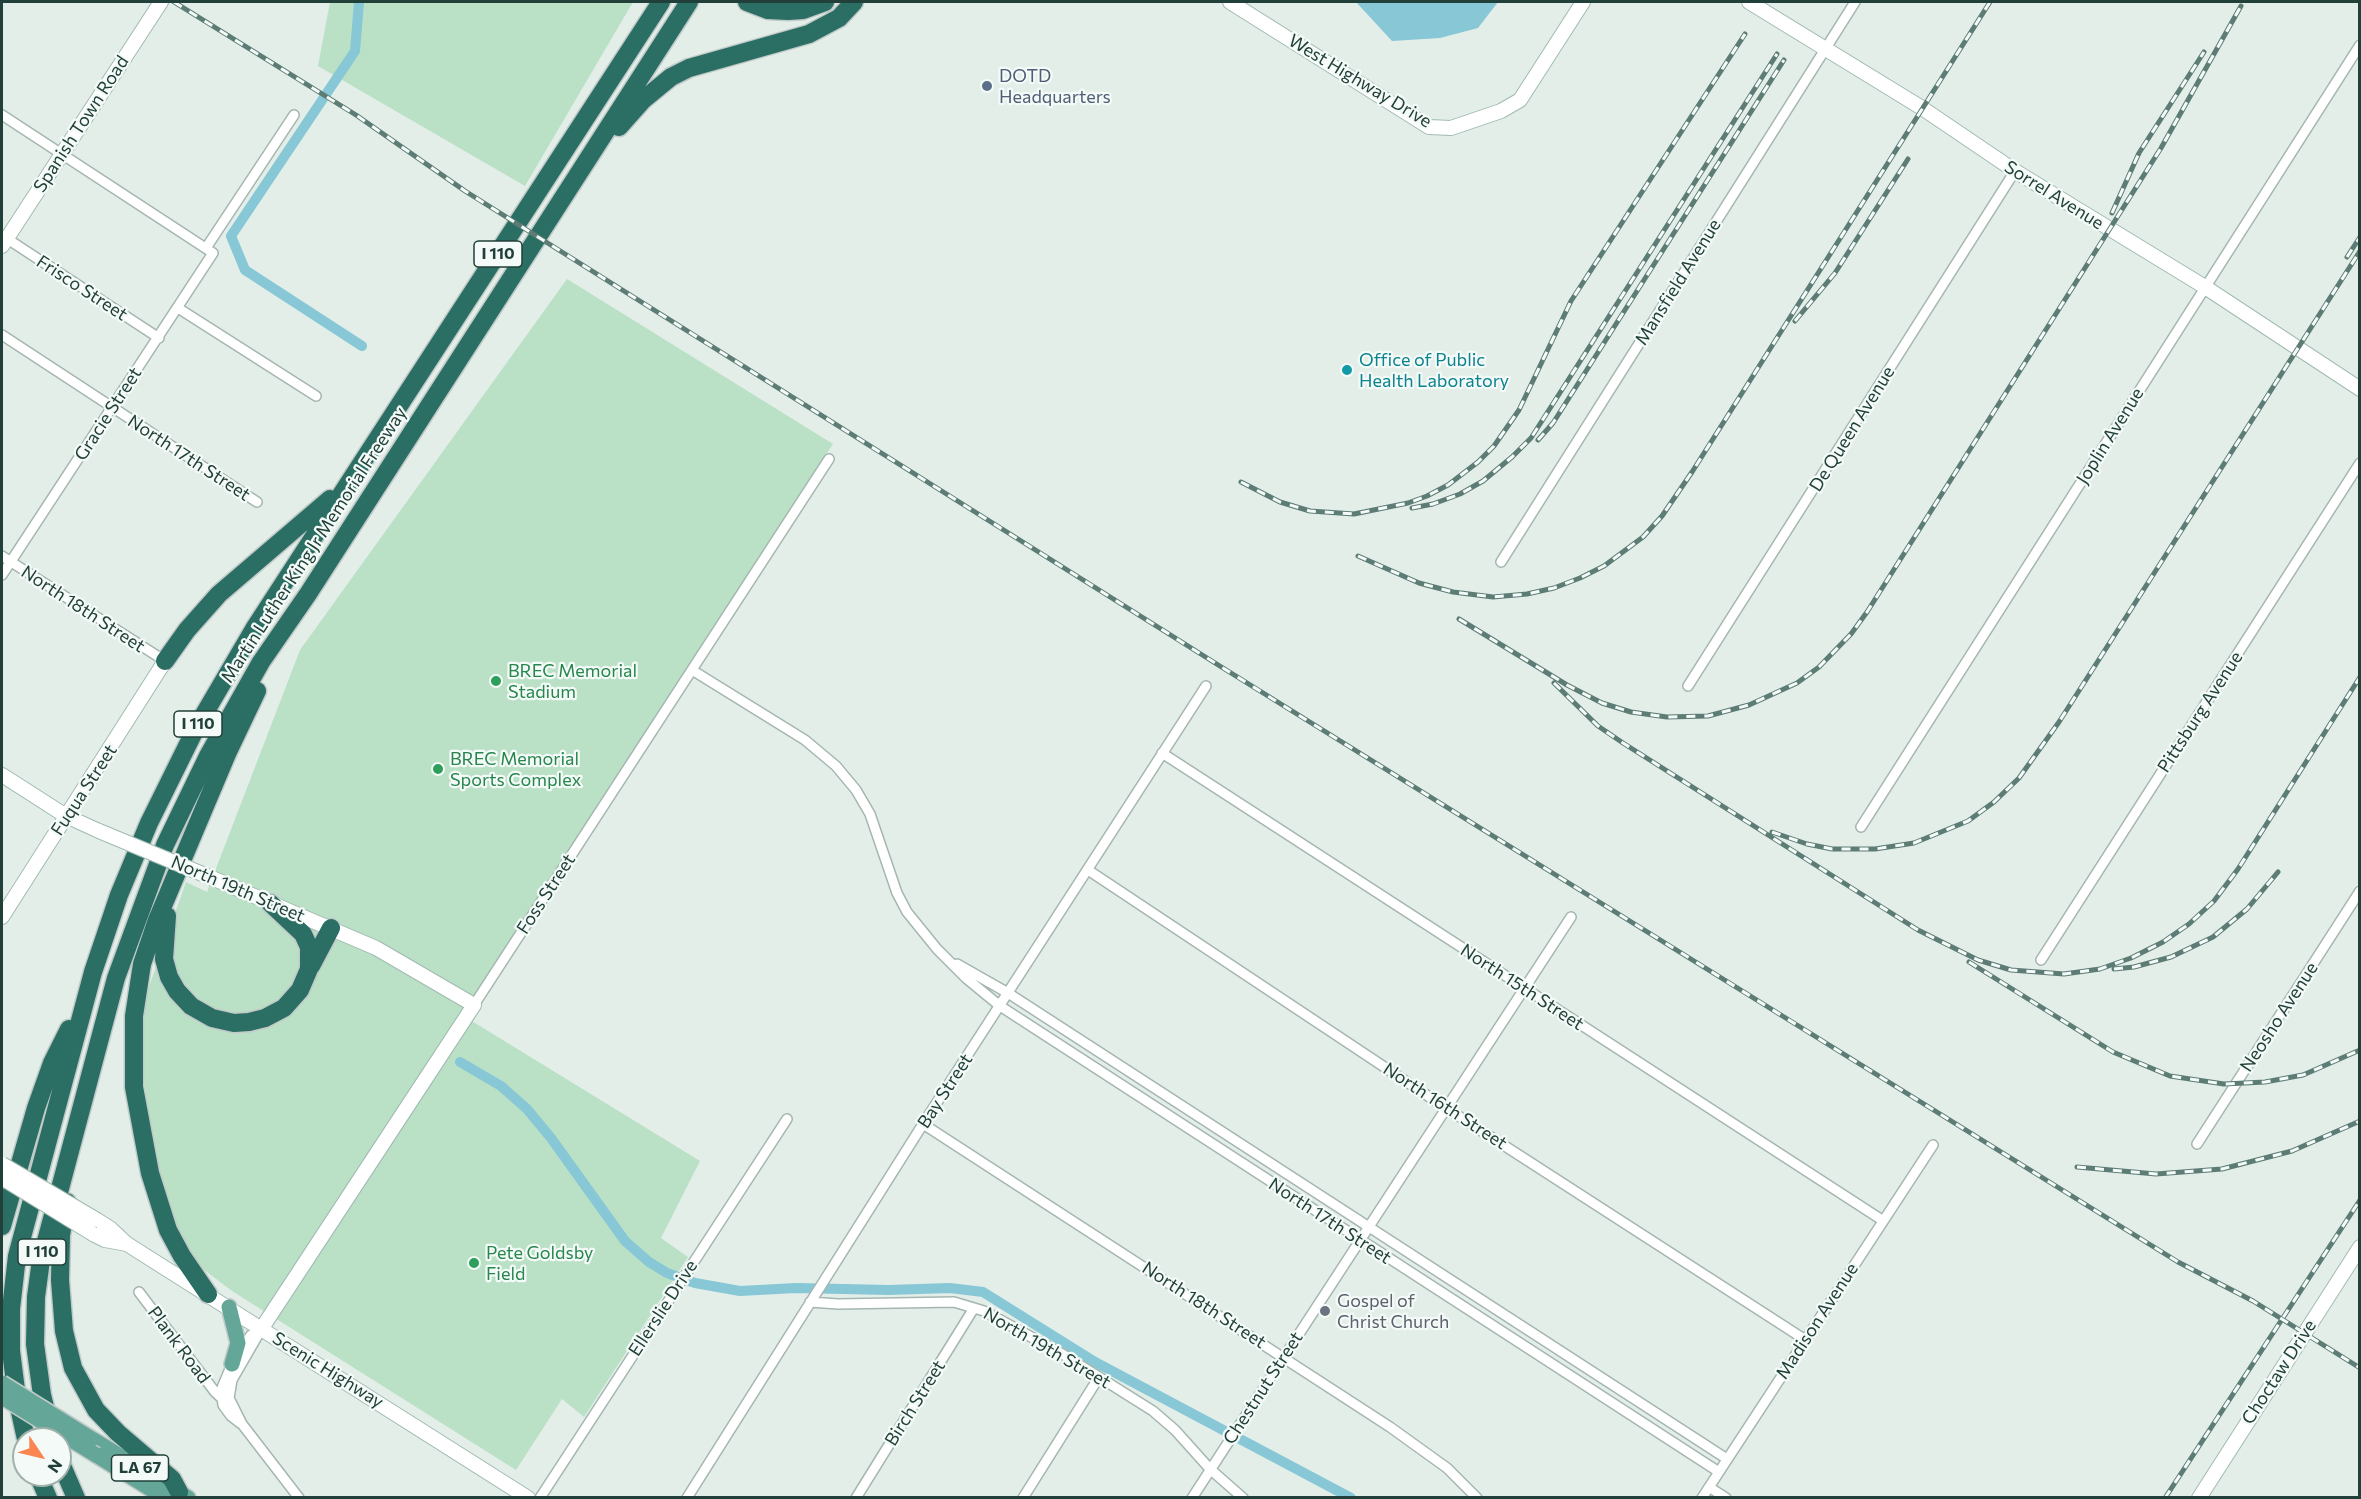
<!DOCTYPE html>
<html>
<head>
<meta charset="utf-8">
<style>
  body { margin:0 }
  #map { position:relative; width:2361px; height:1499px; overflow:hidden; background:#e3eee9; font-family:Commissioner,sans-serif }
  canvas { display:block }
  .frame { position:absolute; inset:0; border:3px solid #214039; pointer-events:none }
  .north { position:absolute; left:12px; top:1427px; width:60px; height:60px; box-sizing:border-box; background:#f4faf7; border:2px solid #a0b0ab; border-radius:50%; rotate:125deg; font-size:16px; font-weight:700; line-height:24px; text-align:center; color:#214039 }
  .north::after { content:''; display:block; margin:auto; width:21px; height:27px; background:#fb8453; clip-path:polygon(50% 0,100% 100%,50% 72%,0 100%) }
</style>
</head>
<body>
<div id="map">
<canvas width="2361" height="1499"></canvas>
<div class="frame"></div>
<div class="north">N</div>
</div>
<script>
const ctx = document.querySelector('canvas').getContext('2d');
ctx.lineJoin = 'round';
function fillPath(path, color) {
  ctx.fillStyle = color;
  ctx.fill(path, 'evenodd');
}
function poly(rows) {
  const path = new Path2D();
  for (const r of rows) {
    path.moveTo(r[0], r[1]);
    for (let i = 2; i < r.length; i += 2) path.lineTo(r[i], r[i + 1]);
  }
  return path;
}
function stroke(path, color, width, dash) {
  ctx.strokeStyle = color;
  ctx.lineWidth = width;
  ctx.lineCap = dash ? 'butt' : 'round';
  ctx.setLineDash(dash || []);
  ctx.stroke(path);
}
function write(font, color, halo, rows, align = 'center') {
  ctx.font = font + ' Commissioner,sans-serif';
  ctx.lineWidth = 4.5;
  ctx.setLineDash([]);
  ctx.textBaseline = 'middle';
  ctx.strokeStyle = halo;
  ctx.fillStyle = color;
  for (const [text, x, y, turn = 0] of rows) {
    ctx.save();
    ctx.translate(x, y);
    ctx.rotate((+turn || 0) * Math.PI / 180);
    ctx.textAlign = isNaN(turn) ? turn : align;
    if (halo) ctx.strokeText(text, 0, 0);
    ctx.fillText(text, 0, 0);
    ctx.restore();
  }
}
fillPath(poly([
  [330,2,633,2,525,186,318,66],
  [567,279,833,444,462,1015,700,1161,661,1238,688,1257,584,1417,562,1399,516,1470,232,1291,199,1266,177,1227,164,1187,150,1131,143,1070,140,1012,186,882,207,892,300,650]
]), '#bae0c6');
fillPath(poly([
  [1356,2,1355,2,1498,2,1478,28,1440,38,1392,41]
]), '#87c7d6');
stroke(poly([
  [359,2,355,51,231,236,245,270,362,346],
  [460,1062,501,1086,527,1109,551,1138,625,1241,649,1262,667,1273,695,1283,740,1291,796,1288,889,1290,950,1288,983,1292,1095,1362,1351,1498]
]), '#87c7d6', 10);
const street = poly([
  [2,115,213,253,2,575],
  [6,238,159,338],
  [206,248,294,115],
  [178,308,316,396],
  [2,335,257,502],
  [2,556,165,661],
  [1501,562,1855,2],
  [692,670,805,740,836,766,856,790,870,814,897,893,907,912,937,949,966,978,1000,1006,1719,1472],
  [1688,686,2015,171],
  [1162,753,1882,1220],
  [1861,827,2360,45],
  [1088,870,1446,1108,1804,1339],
  [2041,960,2360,463],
  [957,964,1008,993,1727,1459],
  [474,1005,829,459],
  [923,1124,1390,1427,1447,1468,1477,1498],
  [2197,1144,2360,891],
  [139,1292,215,1392,231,1407],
  [810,1302,838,1304,954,1302,984,1311,1064,1355,1153,1411,1175,1430,1210,1469,1243,1498],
  [262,1328,232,1380,229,1398,242,1424,299,1498],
  [240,1423,231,1416,223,1405,221,1390,232,1364,251,1335,261,1329],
  [1709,1487,1726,1498],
  [540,1498,787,1119],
  [687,1498,923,1124,1206,686],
  [856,1498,974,1308],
  [1023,1498,1099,1377],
  [1192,1498,1571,917],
  [1702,1498,1933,1145]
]);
const secondary = poly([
  [1230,2,1429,127,1451,128,1501,111,1520,100,1583,2],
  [1749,2,1922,108,2015,171,2205,287,2360,389],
  [2,246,161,2],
  [2,775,66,816,99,831],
  [212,878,376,948,474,1005,262,1328],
  [2,917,165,661],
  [97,1220,111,1229,127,1244,528,1498],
  [93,1234,105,1240,127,1244],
  [2199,1498,2360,1247]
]);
const primary = poly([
  [229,1307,238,1343,232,1364],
  [92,1439,188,1498],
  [96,1455,165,1498]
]);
const highway = poly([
  [747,2,768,10,788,11,803,10,825,2],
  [619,127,643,100,671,77,689,68,809,34,839,18,854,2],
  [165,661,187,630,219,594,330,499],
  [167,916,164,959,169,977,177,991,191,1006,212,1018,234,1023,249,1022,265,1018,284,1008,300,990,309,969,309,947,303,934,270,903],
  [311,966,331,928],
  [67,1202,61,1235,60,1280,64,1331,73,1368,96,1410,118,1433,172,1479,179,1492],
  [2,1226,36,1108,52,1063,69,1029],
  [208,1294,182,1256,168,1230,150,1173,134,1087,134,1016,142,964,157,920,227,754,257,691],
  [26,1439,17,1398,11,1351,11,1309,17,1256,93,972,119,895,149,823,196,728,254,629,661,2],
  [53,1439,42,1395,35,1344,36,1297,41,1260,116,978,165,845,208,756,261,662,308,594,689,2],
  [60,1461,76,1498],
  [38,1475,48,1498]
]);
stroke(street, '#a5b6b1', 12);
stroke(secondary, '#a0bab2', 16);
stroke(primary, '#c1cac8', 18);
stroke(highway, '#c1cac8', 21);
stroke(street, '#fff', 9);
stroke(secondary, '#fff', 14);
stroke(primary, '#64a698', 15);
stroke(highway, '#2b6f64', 18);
const rail = poly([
  [174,2,356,115,465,191,1223,668,2178,1262,2253,1301,2360,1368],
  [2112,213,2139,153,2204,52],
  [2347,257,2360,237],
  [1795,321,1835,273,1908,159],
  [1538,440,1553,423,1784,60],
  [1241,482,1280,502,1310,511,1354,514,1408,503,1427,496,1448,485,1478,462,1494,446,1519,410,1571,301,1745,34],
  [1412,508,1433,504,1460,494,1483,481,1512,457,1531,438,1777,54],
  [1358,556,1419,583,1453,592,1493,597,1527,594,1554,588,1580,578,1604,566,1643,537,1662,516,1692,472,1990,2],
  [1459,619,1567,685,1602,703,1631,712,1667,717,1708,716,1749,705,1797,683,1819,667,1851,634,1867,612,2161,148,2241,6],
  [1554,683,1598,726,1623,743,1918,930,1978,960,2011,970,2064,974,2100,969,2131,958,2163,942,2189,924,2214,901,2238,869,2360,677],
  [1772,832,1807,844,1832,849,1875,849,1914,843,1968,821,1994,802,2019,778,2059,722,2360,251],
  [1969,962,2113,1052,2170,1076,2224,1084,2265,1082,2303,1075,2360,1050],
  [2114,969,2134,967,2171,957,2213,937,2247,909,2278,872],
  [2077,1167,2156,1174,2222,1169,2292,1151,2360,1121],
  [2165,1498,2360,1200]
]);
stroke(rail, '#5c7c75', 5);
stroke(rail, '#f4faf7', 3, [9]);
const secondaryBridge = poly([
  [99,831,212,878],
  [2,1164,97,1220],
  [2,1178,93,1234]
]);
const primaryBridge = poly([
  [2,1383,92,1439],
  [2,1397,96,1455]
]);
stroke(secondaryBridge, '#a0bab2', 16, []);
stroke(primaryBridge, '#c1cac8', 18, []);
stroke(secondaryBridge, '#fff', 14);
stroke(primaryBridge, '#64a698', 15);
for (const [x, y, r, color] of [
  [987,86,6,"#5c6f8a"],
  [1347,370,6,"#0f9aa8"],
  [496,681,6,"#2e9e5b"],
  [438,769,6,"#2e9e5b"],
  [474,1263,6,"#2e9e5b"],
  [1325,1311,6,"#6b7280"]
]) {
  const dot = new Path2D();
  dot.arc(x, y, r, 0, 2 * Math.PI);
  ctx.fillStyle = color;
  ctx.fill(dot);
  stroke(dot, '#f4faf7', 2);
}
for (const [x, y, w] of [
  [498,254,48],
  [198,724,48],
  [42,1252,48],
  [140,1468,57]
]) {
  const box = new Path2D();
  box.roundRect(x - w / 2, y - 13, w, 26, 4.5);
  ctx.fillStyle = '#f4faf7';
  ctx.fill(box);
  stroke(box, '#214039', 1.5);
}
write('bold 16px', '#214039', null, [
  ["I 110",498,254],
  ["I 110",198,724],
  ["I 110",42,1252],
  ["LA 67",140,1468]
]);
write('18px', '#4e5e75', '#f4faf7', [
  ["DOTD",999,76],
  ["Headquarters",999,97]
], 'left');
write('18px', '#214039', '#f4faf7', [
  ["West Highway Drive",1360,81,31],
  ["Spanish Town Road",81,124,-57],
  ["Sorrel Avenue",2054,195,32],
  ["Mansfield Avenue",1678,282,-58],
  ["Frisco Street",82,288,33],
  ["Gracie Street",108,414,-57],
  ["De Queen Avenue",1852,429,-58],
  ["Joplin Avenue",2110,436,-58],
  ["North 17th Street",189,458,33],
  ["Martin Luther King Jr Memorial Freeway",314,545,-57],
  ["North 18th Street",83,609,33],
  ["Pittsburg Avenue",2200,712,-57],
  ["Fuqua Street",84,790,-57],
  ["North 19th Street",238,889,23],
  ["Foss Street",546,894,-57],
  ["North 15th Street",1522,987,33],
  ["Neosho Avenue",2279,1017,-57],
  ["Bay Street",945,1091,-57],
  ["North 16th Street",1445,1106,33],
  ["North 17th Street",1330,1221,33],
  ["North 18th Street",1204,1305,33],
  ["Ellerslie Drive",663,1308,-57],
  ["Madison Avenue",1817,1321,-57],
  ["Plank Road",179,1345,53],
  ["North 19th Street",1047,1348,30],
  ["Scenic Highway",328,1370,32],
  ["Choctaw Drive",2279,1372,-57],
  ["Chestnut Street",1263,1388,-57],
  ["Birch Street",915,1403,-58]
]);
write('18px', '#0d838f', '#f4faf7', [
  ["Office of Public",1359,360],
  ["Health Laboratory",1359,381]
], 'left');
write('18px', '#27864d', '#f4faf7', [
  ["BREC Memorial",508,671],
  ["Stadium",508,692],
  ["BREC Memorial",450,759],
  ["Sports Complex",450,780],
  ["Pete Goldsby",486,1253],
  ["Field",486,1274]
], 'left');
write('18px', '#5b616d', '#f4faf7', [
  ["Gospel of",1337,1301],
  ["Christ Church",1337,1322]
], 'left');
</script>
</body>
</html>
